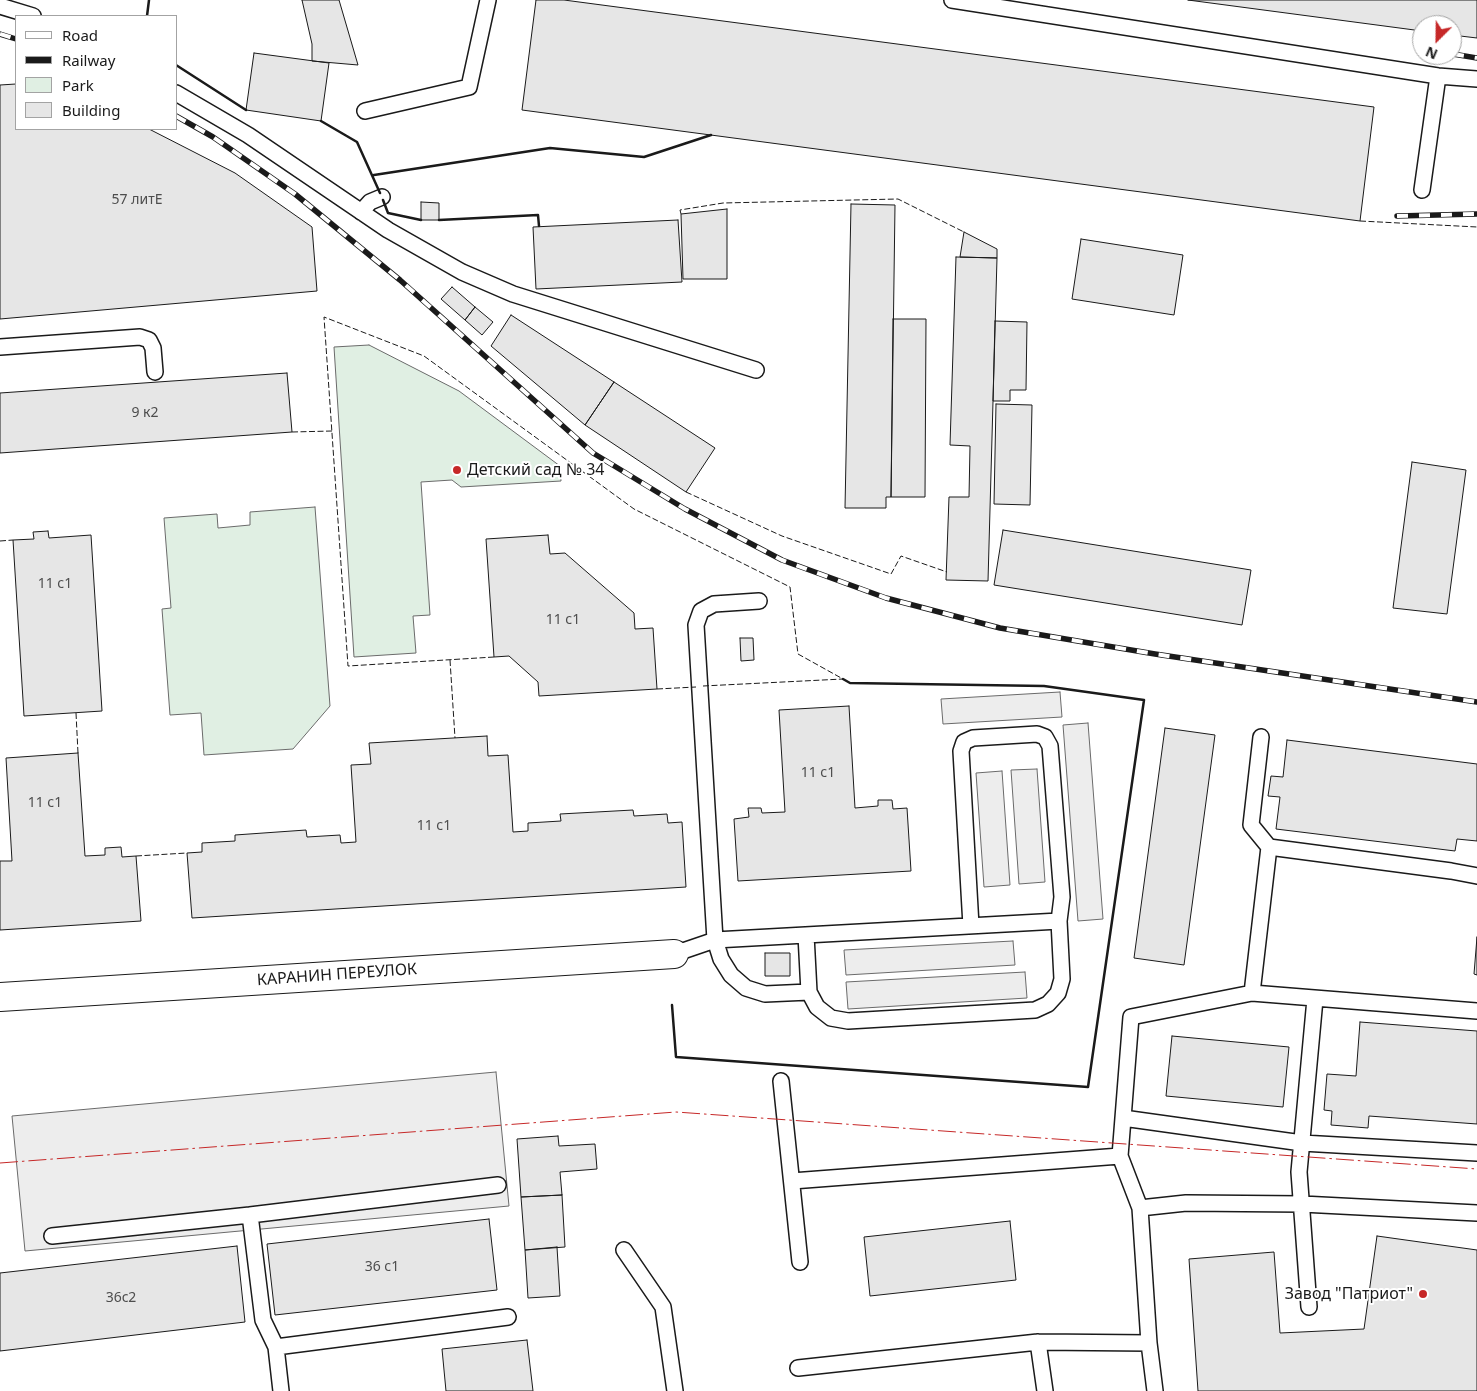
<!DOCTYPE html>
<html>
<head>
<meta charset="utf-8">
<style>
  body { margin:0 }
  #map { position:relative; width:1477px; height:1391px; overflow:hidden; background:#fff; font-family:"Noto Sans",sans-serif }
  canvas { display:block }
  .legend { position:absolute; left:15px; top:15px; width:162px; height:115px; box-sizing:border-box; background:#fff; border:1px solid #a3a3a3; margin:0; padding:6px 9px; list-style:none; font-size:15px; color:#1a1a1a }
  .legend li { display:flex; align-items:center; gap:10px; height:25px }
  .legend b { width:25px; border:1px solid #a3a3a3 }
  .north { position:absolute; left:1412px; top:15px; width:50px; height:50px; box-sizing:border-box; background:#fff; border:1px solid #a3a3a3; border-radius:50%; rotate:203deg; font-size:14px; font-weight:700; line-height:20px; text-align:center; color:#1a1a1a }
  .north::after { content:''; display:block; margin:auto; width:18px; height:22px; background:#c62828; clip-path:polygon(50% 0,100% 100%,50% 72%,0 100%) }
</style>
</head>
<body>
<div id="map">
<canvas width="1477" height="1391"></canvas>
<ul class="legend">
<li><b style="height:6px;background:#fff"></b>Road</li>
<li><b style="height:6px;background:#1a1a1a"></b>Railway</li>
<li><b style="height:14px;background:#e0efe3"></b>Park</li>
<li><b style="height:14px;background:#e6e6e6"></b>Building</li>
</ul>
<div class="north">N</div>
</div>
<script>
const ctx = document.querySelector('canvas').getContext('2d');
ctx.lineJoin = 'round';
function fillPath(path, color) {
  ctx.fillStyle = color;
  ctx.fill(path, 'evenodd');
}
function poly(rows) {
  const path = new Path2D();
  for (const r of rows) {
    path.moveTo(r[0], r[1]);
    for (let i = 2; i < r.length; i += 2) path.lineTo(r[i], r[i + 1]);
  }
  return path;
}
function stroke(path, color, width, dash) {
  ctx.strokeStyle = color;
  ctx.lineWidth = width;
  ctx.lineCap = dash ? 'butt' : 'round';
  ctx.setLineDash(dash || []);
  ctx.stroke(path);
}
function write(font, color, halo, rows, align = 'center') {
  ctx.font = font + ' "Noto Sans",sans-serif';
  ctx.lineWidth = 4;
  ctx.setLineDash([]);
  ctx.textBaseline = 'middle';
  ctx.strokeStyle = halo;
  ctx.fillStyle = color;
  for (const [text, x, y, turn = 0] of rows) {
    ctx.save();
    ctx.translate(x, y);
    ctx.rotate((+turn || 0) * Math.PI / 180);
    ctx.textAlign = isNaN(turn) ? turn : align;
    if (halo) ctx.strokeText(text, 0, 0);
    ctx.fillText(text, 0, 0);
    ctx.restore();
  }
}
const green = poly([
  [369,345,459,391,560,466,561,481,461,487,452,480,421,482,430,615,413,616,416,653,354,657,334,347,369,345],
  [315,507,330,706,293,749,204,755,201,713,170,715,162,609,171,608,164,518,217,514,218,528,250,525,250,512,315,507]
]);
fillPath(green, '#e0efe3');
stroke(green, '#6a6a6a', 1);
const parking = poly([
  [1060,692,1062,717,943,724,941,699,1060,692],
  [1088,723,1103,919,1078,921,1063,725,1088,723],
  [1037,769,1045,882,1019,884,1011,770,1037,769],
  [1002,771,1010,885,984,887,976,773,1002,771],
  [1013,941,1015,965,846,975,844,950,1013,941],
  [1025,972,1027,998,848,1009,846,982,1025,972],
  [496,1072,509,1206,25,1251,12,1116,496,1072]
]);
fillPath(parking, '#ededed');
stroke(parking, '#6a6a6a', 1);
const building = poly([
  [302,0,339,0,358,65,312,61,312,44,302,0],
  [536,0,564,0,1374,107,1360,221,522,110,536,0],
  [1188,0,1477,0,1477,38,1452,35,1452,25,1422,25,1422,31,1188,0],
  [254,53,329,63,321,121,246,110,254,53],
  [16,84,16,129,149,129,235,173,312,227,317,291,0,319,0,85,16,84],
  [421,202,439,203,439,220,421,220,421,202],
  [851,204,895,205,891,497,886,497,886,508,845,508,851,204],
  [727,209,727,279,683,279,681,214,727,209],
  [678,220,682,282,536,289,533,227,678,220],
  [964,232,997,249,997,258,960,257,964,232],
  [1081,239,1183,255,1174,315,1072,299,1081,239],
  [956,257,997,258,988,581,946,580,949,497,969,497,970,446,950,445,956,257],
  [452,287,475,307,465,320,441,299,452,287],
  [475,307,493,322,482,335,465,320,475,307],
  [511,315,614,382,585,425,491,346,511,315],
  [893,319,926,319,925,497,891,497,893,319],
  [995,321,1027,322,1026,390,1010,390,1010,401,993,401,995,321],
  [287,373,292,432,0,453,0,393,287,373],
  [614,382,715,448,686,492,585,425,614,382],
  [996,404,1032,405,1030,505,994,504,996,404],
  [1412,462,1466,470,1447,614,1393,608,1412,462],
  [1003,530,1251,570,1242,625,994,585,1003,530],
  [48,531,49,538,91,535,102,711,24,716,13,540,34,539,33,532,48,531],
  [548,535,550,554,565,553,634,613,635,629,653,628,657,689,539,696,538,682,509,656,494,657,486,539,548,535],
  [740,638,753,638,754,660,741,661,740,638],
  [849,706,855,808,878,806,878,800,892,800,893,809,907,808,911,871,738,881,734,819,749,817,748,808,761,808,762,813,785,812,779,710,849,706],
  [1165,728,1215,735,1184,965,1134,958,1165,728],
  [487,736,488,756,508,755,513,832,528,831,528,823,561,821,560,814,633,810,634,816,667,814,668,823,682,822,686,887,192,918,187,853,202,852,202,843,235,841,235,835,306,830,307,837,340,835,341,843,356,842,351,765,371,764,369,743,487,736],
  [1287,740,1477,764,1477,841,1457,839,1455,851,1276,829,1280,797,1268,796,1271,776,1283,777,1287,740],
  [78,753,85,856,105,855,105,848,121,847,122,857,136,856,141,921,0,930,0,861,12,861,6,758,78,753],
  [1477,937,1477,975,1474,974,1477,937],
  [765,953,790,953,790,976,765,976,765,953],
  [1360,1022,1477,1031,1477,1124,1369,1116,1368,1128,1331,1125,1332,1111,1324,1110,1327,1074,1356,1076,1360,1022],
  [1172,1036,1289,1047,1283,1107,1166,1096,1172,1036],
  [558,1136,559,1146,595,1144,597,1169,560,1172,562,1195,521,1197,517,1139,558,1136],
  [562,1195,565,1247,525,1250,521,1197,562,1195],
  [489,1219,497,1290,275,1315,267,1244,489,1219],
  [1010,1221,1016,1280,870,1296,864,1237,1010,1221],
  [1377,1236,1477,1250,1477,1391,1198,1391,1189,1259,1274,1252,1280,1333,1364,1329,1377,1236],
  [237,1246,245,1322,0,1351,0,1273,237,1246],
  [557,1247,560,1296,528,1298,525,1250,557,1247],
  [527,1340,533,1391,446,1391,442,1349,527,1340]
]);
fillPath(building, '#e6e6e6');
stroke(building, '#1a1a1a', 1);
const service = poly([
  [952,0,1438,76,1477,79],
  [0,6,33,16],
  [176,93,248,135,388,230,462,272,513,294,756,370],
  [365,111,469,87,488,0],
  [1422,190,1438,76],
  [361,212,370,202,382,197],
  [0,347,140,337,149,340,153,348,155,372],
  [759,601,714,604,701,611,696,625,715,940,721,959,731,975,746,988,765,994,809,992],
  [1269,847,1451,871,1477,876],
  [806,935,809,992,817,1007,831,1018,848,1021,1035,1010,1048,1004,1058,993,1062,979,1059,921,1062,897,1050,746,1045,737,1037,734,973,738,964,742,961,751,971,926],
  [674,954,715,940,1059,921],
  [1252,993,1269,847,1251,825,1261,737],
  [781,1081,800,1262],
  [1123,1118,1302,1143,1477,1153],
  [792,1181,1120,1156],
  [1140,1208,1120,1156,1131,1017,1252,993,1477,1011],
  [52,1236,250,1215],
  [624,1250,663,1307,675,1391],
  [1309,1307,1299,1172,1315,999],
  [1038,1342,1045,1391],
  [276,1347,263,1320,250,1215,498,1185],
  [798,1368,1038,1342,1149,1343],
  [281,1391,276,1347,508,1317],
  [1155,1391,1149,1343,1140,1208,1186,1203,1302,1204,1477,1213]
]);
const minor = poly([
  [0,997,674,954]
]);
stroke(service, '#1a1a1a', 18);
stroke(minor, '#1a1a1a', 30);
stroke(service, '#fff', 15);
stroke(minor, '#fff', 28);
const rail = poly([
  [0,34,16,39],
  [1453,54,1477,58],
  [176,116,213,137,295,194,400,280,593,453,685,509,782,560,886,598,1000,628,1155,654,1477,702],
  [1397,216,1477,214]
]);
stroke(rail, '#1a1a1a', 5.5);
stroke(rail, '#fff', 4, [11]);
stroke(poly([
  [681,214,680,210,723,203,898,199,964,232],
  [1360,221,1477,227],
  [292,432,332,431],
  [686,492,782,536,891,574,901,556,947,572],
  [0,541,13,540],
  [494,657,348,666,324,317,424,356,634,509,790,587,798,654,843,679],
  [450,660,455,738],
  [703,686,843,679],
  [657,689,696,687],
  [76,713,78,753],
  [136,856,187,853]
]), '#1a1a1a', 1, [6, 2.5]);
stroke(poly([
  [147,16,149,0],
  [176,65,246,110],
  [321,121,357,142,380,193],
  [374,175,550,148,644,157,711,135],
  [383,200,388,213,421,220],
  [439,220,538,215,539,226],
  [672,1005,676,1057,1088,1087,1144,700,1044,686,850,683,843,679]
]), '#1a1a1a', 2.5);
stroke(poly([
  [0,1163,676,1112,1477,1169]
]), '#c62828', 1, [18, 4, 2.5, 4]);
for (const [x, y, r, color] of [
  [457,470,5,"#c62828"],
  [1423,1294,5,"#c62828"]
]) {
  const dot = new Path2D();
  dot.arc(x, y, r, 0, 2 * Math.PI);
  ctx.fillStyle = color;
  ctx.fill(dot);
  stroke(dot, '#fff', 2);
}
write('14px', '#4d4d4d', null, [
  ["57 литЕ",137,200],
  ["9 к2",145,413],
  ["11 с1",55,584],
  ["11 с1",563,620],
  ["11 с1",818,773],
  ["11 с1",45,803],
  ["11 с1",434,826],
  ["36 с1",382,1267],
  ["36c2",121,1298]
]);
write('16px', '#1a1a1a', '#fff', [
  ["Детский сад № 34",467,470],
  ["Завод \"Патриот\"",1413,1294,"right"]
], 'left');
write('16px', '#1a1a1a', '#fff', [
  ["КАРАНИН ПЕРЕУЛОК",337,975,-4]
]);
</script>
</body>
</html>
